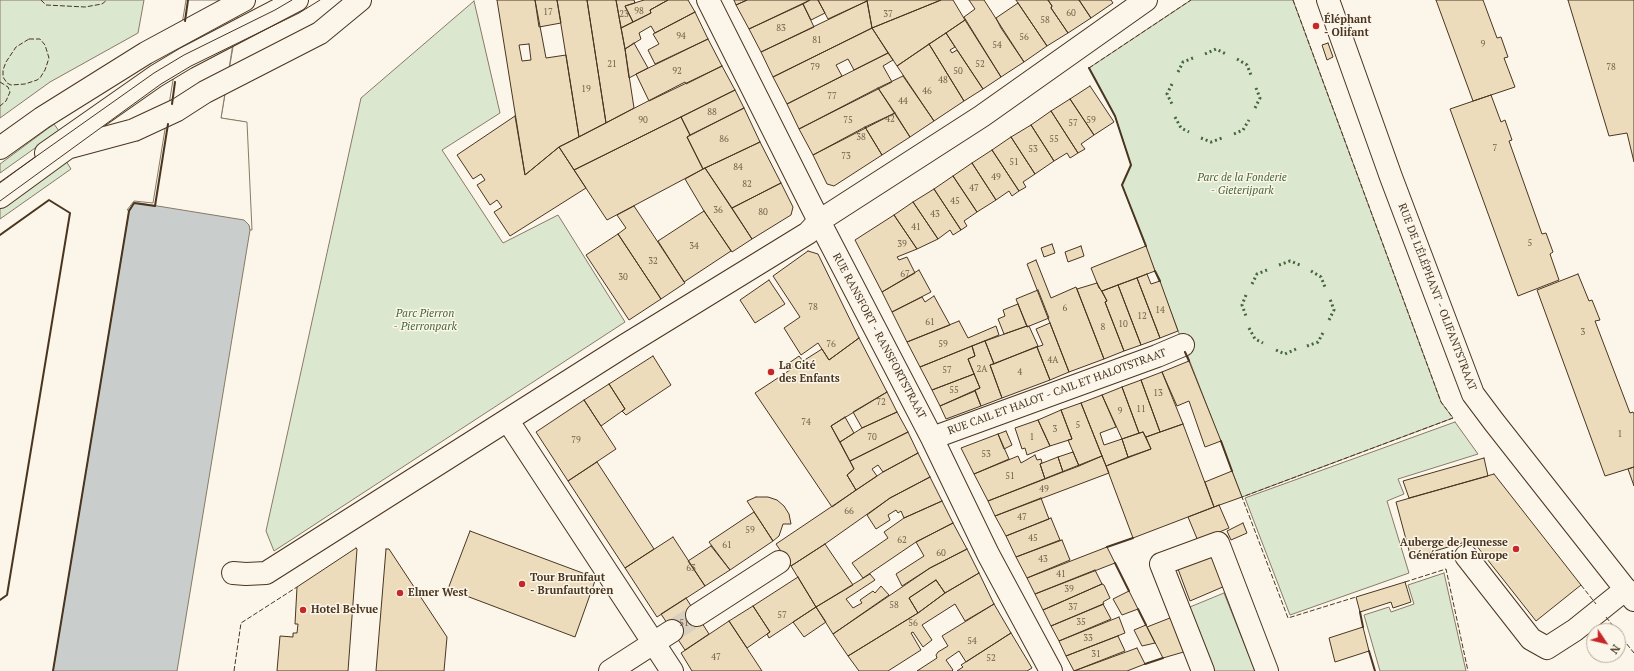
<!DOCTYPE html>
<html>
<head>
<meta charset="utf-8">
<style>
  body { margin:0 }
  #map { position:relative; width:1634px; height:671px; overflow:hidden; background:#fbf6e9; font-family:"PT Serif",serif }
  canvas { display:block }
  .north { position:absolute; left:1586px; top:623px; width:40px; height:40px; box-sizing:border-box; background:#fbf6e9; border:1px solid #b4a999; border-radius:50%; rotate:125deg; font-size:11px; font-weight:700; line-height:16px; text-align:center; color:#4a3520 }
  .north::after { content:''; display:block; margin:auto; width:14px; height:18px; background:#c62828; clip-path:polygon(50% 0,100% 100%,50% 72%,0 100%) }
</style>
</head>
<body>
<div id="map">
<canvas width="1634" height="671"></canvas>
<div class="north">N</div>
</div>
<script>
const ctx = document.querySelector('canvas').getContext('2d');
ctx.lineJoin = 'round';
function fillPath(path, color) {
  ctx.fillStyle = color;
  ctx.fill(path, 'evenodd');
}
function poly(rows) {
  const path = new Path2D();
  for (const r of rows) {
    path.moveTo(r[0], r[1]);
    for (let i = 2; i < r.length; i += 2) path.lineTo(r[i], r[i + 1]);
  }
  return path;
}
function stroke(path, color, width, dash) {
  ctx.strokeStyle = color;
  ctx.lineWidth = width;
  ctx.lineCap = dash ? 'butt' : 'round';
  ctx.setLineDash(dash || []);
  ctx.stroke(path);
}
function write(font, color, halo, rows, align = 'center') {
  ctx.font = font + ' "PT Serif",serif';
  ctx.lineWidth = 3;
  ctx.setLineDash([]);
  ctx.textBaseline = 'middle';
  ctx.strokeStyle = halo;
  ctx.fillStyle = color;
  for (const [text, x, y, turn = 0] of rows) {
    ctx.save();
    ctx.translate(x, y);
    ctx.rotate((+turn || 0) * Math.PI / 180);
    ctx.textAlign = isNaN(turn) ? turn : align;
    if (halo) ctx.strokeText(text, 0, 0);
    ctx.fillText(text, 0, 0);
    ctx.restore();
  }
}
const green = poly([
  [0,0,144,0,138,33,50,82,0,118,0,0],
  [1191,0,1293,0,1441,402,1453,418,1242,497,1122,185,1131,165,1115,116,1089,68,1191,0],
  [474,1,500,113,442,150,503,243,558,215,625,322,274,551,266,531,361,98,474,1],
  [54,124,59,131,0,173,0,164,54,124],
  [66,161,71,169,0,219,0,209,66,161],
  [1455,422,1478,454,1398,479,1404,494,1387,501,1409,573,1290,615,1245,498,1455,422],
  [1444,573,1466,671,1380,671,1364,615,1389,607,1391,612,1414,604,1408,585,1444,573],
  [1224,593,1255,671,1209,671,1185,609,1224,593]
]);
fillPath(green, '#dce7d0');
stroke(green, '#887966', 1);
const water = poly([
  [236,29,221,118,245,122,250,230,177,671,53,671,129,211,134,203,155,206,236,29]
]);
fillPath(water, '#c9cecd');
stroke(water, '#887966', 1);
const pier = poly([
  [186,0,240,0,221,118,247,122,252,230,250,230,249,225,244,220,139,203,134,203,129,210,127,210,134,201,153,203,186,0]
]);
fillPath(pier, '#fbf6e9');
stroke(pier, '#887966', 1);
const building = poly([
  [497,0,535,0,546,58,566,55,579,137,559,147,525,175,497,0],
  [529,44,531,60,522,61,519,45,529,44],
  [535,0,557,0,561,23,539,27,535,0],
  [557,0,587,0,606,123,579,137,557,0],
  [587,0,616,0,625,49,634,108,606,123,587,0],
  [616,0,634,0,635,3,625,6,633,22,621,28,616,0],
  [644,0,668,0,650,10,651,13,633,22,625,6,644,0],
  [668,0,688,0,695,12,655,33,651,26,639,33,641,39,625,49,621,28,651,13,650,10,668,0],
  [734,0,747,0,736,5,734,0],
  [747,0,810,0,749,29,736,5,747,0],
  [810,0,818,0,825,13,811,20,803,4,810,0],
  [818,0,867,0,867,1,828,19,818,0],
  [867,0,941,0,872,28,867,0],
  [941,0,953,0,965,20,897,66,872,28,941,0],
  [969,0,984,0,1024,62,1001,77,964,17,975,9,969,0],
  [1016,0,1048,0,1052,6,1051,8,1068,33,1047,46,1016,0],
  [1048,0,1079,0,1091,18,1068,33,1051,8,1052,6,1048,0],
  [1079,0,1111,0,1113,3,1091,18,1079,0],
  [1436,0,1483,0,1497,38,1501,37,1508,57,1504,58,1515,87,1473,101,1436,0],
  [1568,0,1634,0,1634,162,1627,133,1609,136,1568,0],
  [867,1,872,28,773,77,761,52,867,1],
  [1018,3,1047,46,1024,62,1001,28,996,18,1018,3],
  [803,4,814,27,761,52,749,29,803,4],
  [695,12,708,39,655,64,648,50,659,44,653,34,695,12],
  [965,20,1001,77,983,89,946,33,965,20],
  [872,28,888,53,854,70,848,59,836,65,842,76,787,104,773,77,872,28],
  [946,33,955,47,950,50,952,53,957,50,983,89,964,101,929,44,946,33],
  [708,39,722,66,649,101,636,74,708,39],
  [634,43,648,68,629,78,625,49,634,43],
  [1328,43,1333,57,1327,60,1322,45,1328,43],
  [929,44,964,101,934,121,897,66,929,44],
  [888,53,893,60,883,66,892,82,799,129,787,104,888,53],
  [722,66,735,90,574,170,559,147,685,82,686,84,722,66],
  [903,76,934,121,910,137,878,88,903,76],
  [1090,86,1114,122,1094,135,1070,99,1090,86],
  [878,88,895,113,813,155,799,129,878,88],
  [735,90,744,108,690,135,681,117,735,90],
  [1491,95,1501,122,1505,120,1512,140,1509,141,1542,234,1546,233,1553,252,1550,254,1559,280,1518,296,1450,109,1491,95],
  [1070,99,1094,135,1081,144,1085,149,1078,153,1051,111,1070,99],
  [744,108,760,142,703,169,687,137,744,108],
  [1051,111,1078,153,1070,158,1067,153,1054,161,1031,125,1051,111],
  [895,113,910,137,882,155,865,127,895,113],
  [515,116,525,175,559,147,586,188,510,236,494,212,502,207,497,200,490,205,477,185,485,180,481,174,473,179,457,155,515,116],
  [681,117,690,135,687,137,703,169,607,220,574,170,681,117],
  [1031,125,1054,161,1035,174,1011,137,1031,125],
  [865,127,882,155,834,186,827,184,813,155,865,127],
  [1011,137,1035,174,1023,182,1026,187,1019,191,992,150,1011,137],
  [760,142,781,183,732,208,705,168,760,142],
  [992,150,1019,191,1012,196,1009,191,996,200,972,163,992,150],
  [972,163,996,200,977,212,953,176,972,163],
  [705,168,752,239,732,252,704,211,685,179,705,168],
  [953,176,977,212,964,221,967,226,961,230,934,189,953,176],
  [781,183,793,207,791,215,752,239,732,208,781,183],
  [934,189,961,230,953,235,950,230,938,239,913,202,934,189],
  [913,202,938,239,917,249,894,215,913,202],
  [634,206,685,283,661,299,618,234,626,228,617,215,634,206],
  [704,211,731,251,684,282,658,241,704,211],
  [894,215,917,249,897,257,899,260,907,257,915,273,882,292,855,240,894,215],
  [618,234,661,299,629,320,586,255,618,234],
  [1052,244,1055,253,1044,257,1041,248,1052,244],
  [1081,246,1084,256,1068,262,1065,252,1081,246],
  [1146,246,1155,271,1102,291,1099,288,1091,268,1146,246],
  [808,251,818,254,859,338,829,360,818,343,801,355,784,328,800,317,773,276,808,251],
  [1036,260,1051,298,1076,287,1104,359,1069,372,1027,264,1036,260],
  [919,270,931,292,892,312,882,292,919,270],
  [1147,274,1151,284,1160,281,1178,331,1160,338,1137,278,1147,274],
  [1578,274,1589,301,1592,300,1600,320,1595,321,1630,413,1633,412,1634,414,1634,467,1605,476,1537,290,1578,274],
  [1137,278,1160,338,1141,345,1118,285,1137,278],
  [769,280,785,304,755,323,740,300,769,280],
  [1097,283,1107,301,1105,302,1124,351,1104,359,1077,289,1097,283],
  [1118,285,1141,345,1124,351,1105,302,1107,301,1102,291,1118,285],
  [1038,290,1049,318,1027,327,1016,299,1038,290],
  [934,296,950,325,907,342,892,312,922,297,925,302,934,296],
  [1018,304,1027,326,1004,334,998,319,1005,316,1003,310,1018,304],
  [959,321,968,338,996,326,999,335,920,367,907,342,959,321],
  [1050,323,1069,372,1050,380,1037,347,1043,345,1036,329,1050,323],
  [1027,326,1027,327,1029,326,1038,346,994,364,985,341,1027,326],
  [859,338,887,392,831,426,854,469,847,475,856,490,832,507,755,393,793,368,789,363,799,356,803,361,822,349,829,360,859,338],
  [985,341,994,364,990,365,1002,398,981,406,975,390,980,388,968,359,975,356,972,346,985,341],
  [972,346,975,356,968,359,974,374,932,390,920,367,972,346],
  [1037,347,1050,380,1002,398,990,365,1037,347],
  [653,356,671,385,626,415,622,411,625,409,609,384,653,356],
  [1189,361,1221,441,1205,447,1189,401,1177,406,1162,372,1189,361],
  [1162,372,1183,424,1160,432,1141,380,1162,372],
  [974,374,980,388,940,406,932,390,974,374],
  [1141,380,1160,432,1146,437,1143,432,1139,433,1122,387,1141,380],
  [609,384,625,409,601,426,584,400,609,384],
  [1122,387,1139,433,1122,439,1102,395,1122,387],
  [975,391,981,406,946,419,940,406,975,391],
  [887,392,897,412,862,428,853,412,887,392],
  [1102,395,1116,427,1100,433,1104,445,1122,439,1128,457,1106,466,1081,403,1102,395],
  [584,400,616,449,568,481,536,432,584,400],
  [1081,403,1102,456,1079,466,1068,440,1072,439,1061,410,1081,403],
  [1061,410,1072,439,1050,446,1038,420,1061,410],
  [897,412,908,432,850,461,840,442,862,428,897,412],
  [845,417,854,433,840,442,831,426,845,417],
  [1038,420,1050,446,1027,455,1025,448,1022,449,1015,428,1038,420],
  [1183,424,1214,507,1133,538,1106,466,1151,449,1146,437,1183,424],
  [1006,431,1012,445,1004,449,998,434,1006,431],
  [908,432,918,453,883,472,878,465,872,469,877,476,856,490,847,475,854,469,850,461,908,432],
  [1143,432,1151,449,1128,457,1122,439,1143,432],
  [998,434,1009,459,974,474,961,448,998,434],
  [1073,452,1079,466,1063,472,1058,457,1073,452],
  [918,453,930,477,890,498,825,544,791,566,776,544,883,472,918,453],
  [1035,455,1037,460,1041,459,1042,463,1040,464,1045,479,988,501,974,474,1018,456,1021,463,1035,455],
  [1102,456,1109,473,995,516,988,501,1102,456],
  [1058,457,1063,472,1045,479,1040,464,1058,457],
  [1484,458,1488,476,1409,498,1403,481,1484,458],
  [597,462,654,549,625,568,568,481,597,462],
  [1634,467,1634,486,1628,469,1634,467],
  [1232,471,1242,497,1214,507,1205,482,1232,471],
  [1494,474,1581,585,1536,621,1472,540,1411,558,1396,502,1494,474],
  [930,477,942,501,904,518,901,511,898,513,896,510,888,515,890,520,876,529,867,515,890,498,930,477],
  [756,497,768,497,777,500,784,506,789,514,791,524,783,524,779,536,773,541,747,501,756,497],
  [1041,498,1049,519,1006,536,995,516,1041,498],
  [942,501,953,523,916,542,863,578,852,563,888,538,884,532,904,518,942,501],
  [1219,505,1229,528,1198,541,1188,517,1219,505],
  [754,512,773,541,730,570,709,542,754,512],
  [1051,518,1060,540,1016,557,1006,536,1051,518],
  [953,523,967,549,930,568,902,586,896,574,924,556,916,542,953,523],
  [1243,523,1247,533,1231,540,1227,531,1243,523],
  [470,531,596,578,575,637,448,589,470,531],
  [673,537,705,586,657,617,625,568,673,537],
  [1062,540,1070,560,1027,578,1016,557,1062,540],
  [825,544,853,585,816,607,791,566,825,544],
  [711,546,730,570,705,586,688,561,711,546],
  [1107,547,1115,563,1035,594,1027,578,1107,547],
  [356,548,357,549,348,671,277,671,280,636,293,637,293,633,297,633,298,624,295,624,297,587,356,548],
  [386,549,389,549,447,637,444,671,376,671,386,549],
  [967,549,979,573,945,593,936,580,909,598,918,613,848,656,833,634,930,568,967,549],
  [1214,556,1225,586,1190,601,1178,569,1214,556],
  [1095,570,1102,584,1043,610,1035,594,1095,570],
  [979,573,994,604,965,621,955,604,922,625,932,640,923,647,913,632,911,633,921,650,888,671,859,671,848,656,918,613,945,593,979,573],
  [870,574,875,580,846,599,853,608,862,603,860,600,873,591,875,593,881,586,889,595,833,634,816,607,870,574],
  [798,577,816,607,769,638,767,634,770,632,753,606,798,577],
  [936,580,945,593,918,613,909,598,936,580],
  [1405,582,1411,602,1393,608,1391,602,1360,612,1356,597,1405,582],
  [1102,584,1104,585,1110,598,1103,602,1104,604,1051,626,1043,610,1102,584],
  [1129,591,1138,609,1122,615,1113,599,1129,591],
  [686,598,709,634,685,650,661,614,686,598],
  [994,604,1011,633,966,662,959,651,946,660,953,670,952,671,917,671,937,658,936,655,938,652,948,646,942,636,994,604],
  [1103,604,1111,619,1059,641,1051,626,1103,604],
  [753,606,770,632,747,648,729,621,753,606],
  [816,607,826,622,804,637,793,622,816,607],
  [1175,616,1187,651,1163,658,1147,627,1175,616],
  [1119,617,1125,633,1066,656,1059,641,1119,617],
  [729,621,762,671,692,671,681,653,729,621],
  [1146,625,1155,643,1142,646,1134,630,1146,625],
  [1363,627,1369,651,1335,662,1329,638,1363,627],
  [1011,633,1032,668,1027,671,957,671,963,667,961,665,1011,633],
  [1118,636,1125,651,1074,671,1066,656,1118,636],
  [1137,648,1145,664,1127,671,1074,671,1137,648]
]);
fillPath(building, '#ecdcbc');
stroke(building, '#4a3520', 1);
stroke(poly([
  [672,631,697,615]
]), '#d8cfc1', 22, [22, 11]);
const minor = poly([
  [708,0,819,221,932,438,988,554,1051,671],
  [1328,0,1391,177,1473,394,1494,422,1634,600],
  [46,153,156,76,186,58,297,0],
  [508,421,672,671],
  [932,438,1157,356,1183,345],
  [1466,556,1531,639,1547,648,1575,630,1626,589],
  [233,573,246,574,266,573,624,346,808,233,819,221,982,116,1146,0],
  [697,615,779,562],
  [610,671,672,631],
  [1203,671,1161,564,1218,543,1267,671]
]);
const major = poly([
  [0,148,42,118,146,53,244,0],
  [0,197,67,148,134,130,177,110,205,92,320,33,360,0]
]);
stroke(minor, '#4a3520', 24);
stroke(major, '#4a3520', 24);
stroke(minor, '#fbf6e9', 22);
stroke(major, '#fbf6e9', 22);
stroke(poly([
  [0,182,154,73,184,55,275,10,292,0],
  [0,201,161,84,191,66,299,13,320,0]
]), '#4a3520', 1);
stroke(poly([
  [1205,54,1216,49,1226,54],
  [1237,59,1247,65,1251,75],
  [1178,72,1183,62,1193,58],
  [1172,84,1167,94,1172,104],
  [1255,108,1260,98,1256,88],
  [1175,117,1181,128,1189,132],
  [1234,134,1243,130,1249,120],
  [1201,138,1211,142,1222,138],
  [1279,265,1290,261,1300,265],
  [1311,271,1321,277,1325,287],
  [1252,284,1257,274,1267,270],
  [1246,295,1242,305,1246,316],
  [1329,320,1334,310,1330,299],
  [1249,328,1255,339,1263,343],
  [1307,346,1318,342,1324,331],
  [1276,350,1285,354,1296,349]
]), '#436837', 3, [2, 3]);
stroke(poly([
  [41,0,46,5,85,7,102,4,107,0],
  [1293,0,1441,402,1453,418,1242,497,1288,618,1356,597],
  [29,39,40,39,45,45,49,58,45,70,40,78,37,80,25,84,11,85,7,83,3,77,3,70,6,62,16,47,29,39],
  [1089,68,1191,0],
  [0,82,8,87,10,92,6,101,0,106],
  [1405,582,1446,569,1468,671],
  [1581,585,1596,604],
  [1606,617,1617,631],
  [1618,633,1634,653],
  [234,671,241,623,297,587]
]), '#4a3520', 1, [5, 2]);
stroke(poly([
  [185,21,188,0],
  [1089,68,1115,116,1131,165,1122,185,1146,246],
  [172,104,175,82],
  [0,235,49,200,70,213,7,595,0,600],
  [1155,271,1160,281],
  [1185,352,1189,361],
  [1221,441,1232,471],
  [1107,547,1133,538],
  [1115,563,1129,591],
  [1138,609,1146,625],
  [1360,612,1363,627],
  [1369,651,1375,671],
  [1145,664,1163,658],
  [53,671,129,211,134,203,155,206,168,124]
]), '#4a3520', 2);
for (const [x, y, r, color] of [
  [1316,26,4,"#c62828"],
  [771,372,4,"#c62828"],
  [1516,549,4,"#c62828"],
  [522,584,4,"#c62828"],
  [400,593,4,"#c62828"],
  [303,610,4,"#c62828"]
]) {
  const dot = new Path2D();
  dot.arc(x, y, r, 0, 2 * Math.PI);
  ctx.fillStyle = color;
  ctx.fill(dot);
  stroke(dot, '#fbf6e9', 1.5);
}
write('9px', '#725f47', null, [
  ["98",639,11],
  ["17",548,12],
  ["60",1071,13],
  ["23",624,14],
  ["37",888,14],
  ["58",1045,20],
  ["83",781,28],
  ["94",681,36],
  ["56",1024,37],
  ["81",817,40],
  ["9",1483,44],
  ["54",997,45],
  ["21",612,64],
  ["52",980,64],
  ["79",815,67],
  ["78",1611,67],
  ["92",677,71],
  ["50",958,71],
  ["48",943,80],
  ["19",586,89],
  ["46",927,91],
  ["77",832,96],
  ["44",903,101],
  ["88",712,112],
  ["42",890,119],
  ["90",643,120],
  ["75",848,120],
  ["59",1091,120],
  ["57",1073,123],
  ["38",861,137],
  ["86",724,139],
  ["55",1054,139],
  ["7",1495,148],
  ["53",1033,149],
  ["73",846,156],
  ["51",1014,162],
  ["84",738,167],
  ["49",996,177],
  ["82",747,184],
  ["47",974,188],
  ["45",955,201],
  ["36",718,210],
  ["80",763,212],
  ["43",935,214],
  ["41",916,227],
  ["5",1530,243],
  ["39",902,244],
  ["34",694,246],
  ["32",653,261],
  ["67",905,274],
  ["30",623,277],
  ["78",813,307],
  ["6",1065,308],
  ["14",1160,310],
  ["12",1142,316],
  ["61",930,322],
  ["10",1123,324],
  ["8",1103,327],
  ["3",1583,332],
  ["76",831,344],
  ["59",943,344],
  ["4A",1053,360],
  ["2A",982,369],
  ["57",947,370],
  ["4",1020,372],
  ["55",954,390],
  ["13",1158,393],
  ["72",881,402],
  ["11",1141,409],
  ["9",1120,411],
  ["74",806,422],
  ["5",1078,425],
  ["3",1055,429],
  ["1",1620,434],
  ["70",872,437],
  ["1",1032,437],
  ["79",576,440],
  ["53",986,454],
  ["51",1010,476],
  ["49",1044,489],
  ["66",849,511],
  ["47",1022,517],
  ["59",750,530],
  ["45",1033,538],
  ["62",902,540],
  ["61",727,545],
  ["60",941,553],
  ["43",1043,559],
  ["63",691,568],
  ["41",1061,574],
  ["39",1069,589],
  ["58",894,605],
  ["37",1073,607],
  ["57",782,615],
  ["35",1081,622],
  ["51",684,623],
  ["56",913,623],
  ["33",1088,638],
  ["54",972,641],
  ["31",1096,654],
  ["47",716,657],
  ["52",991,658]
]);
write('bold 11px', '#4a3520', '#fbf6e9', [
  ["Éléphant",1324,20],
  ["- Olifant",1324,33],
  ["La Cité",779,366],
  ["des Enfants",779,379],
  ["Auberge de Jeunesse",1508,543,"right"],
  ["Génération Europe",1508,556,"right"],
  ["Tour Brunfaut",530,578],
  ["- Brunfauttoren",530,591],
  ["Elmer West",408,593],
  ["Hotel Belvue",311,610]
], 'left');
write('italic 11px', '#436837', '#fbf6e9', [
  ["Parc de la Fonderie",1242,178],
  ["- Gieterijpark",1242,191],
  ["Parc Pierron",425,314],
  ["- Pierronpark",425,327]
]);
write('11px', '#4a3520', '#fbf6e9', [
  ["RUE DE L'ÉLÉPHANT - OLIFANTSTRAAT",1437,297,69],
  ["RUE RANSFORT - RANSFORTSTRAAT",879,336,62],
  ["RUE CAIL ET HALOT - CAIL ET HALOTSTRAAT",1057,392,-20]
]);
</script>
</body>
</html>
